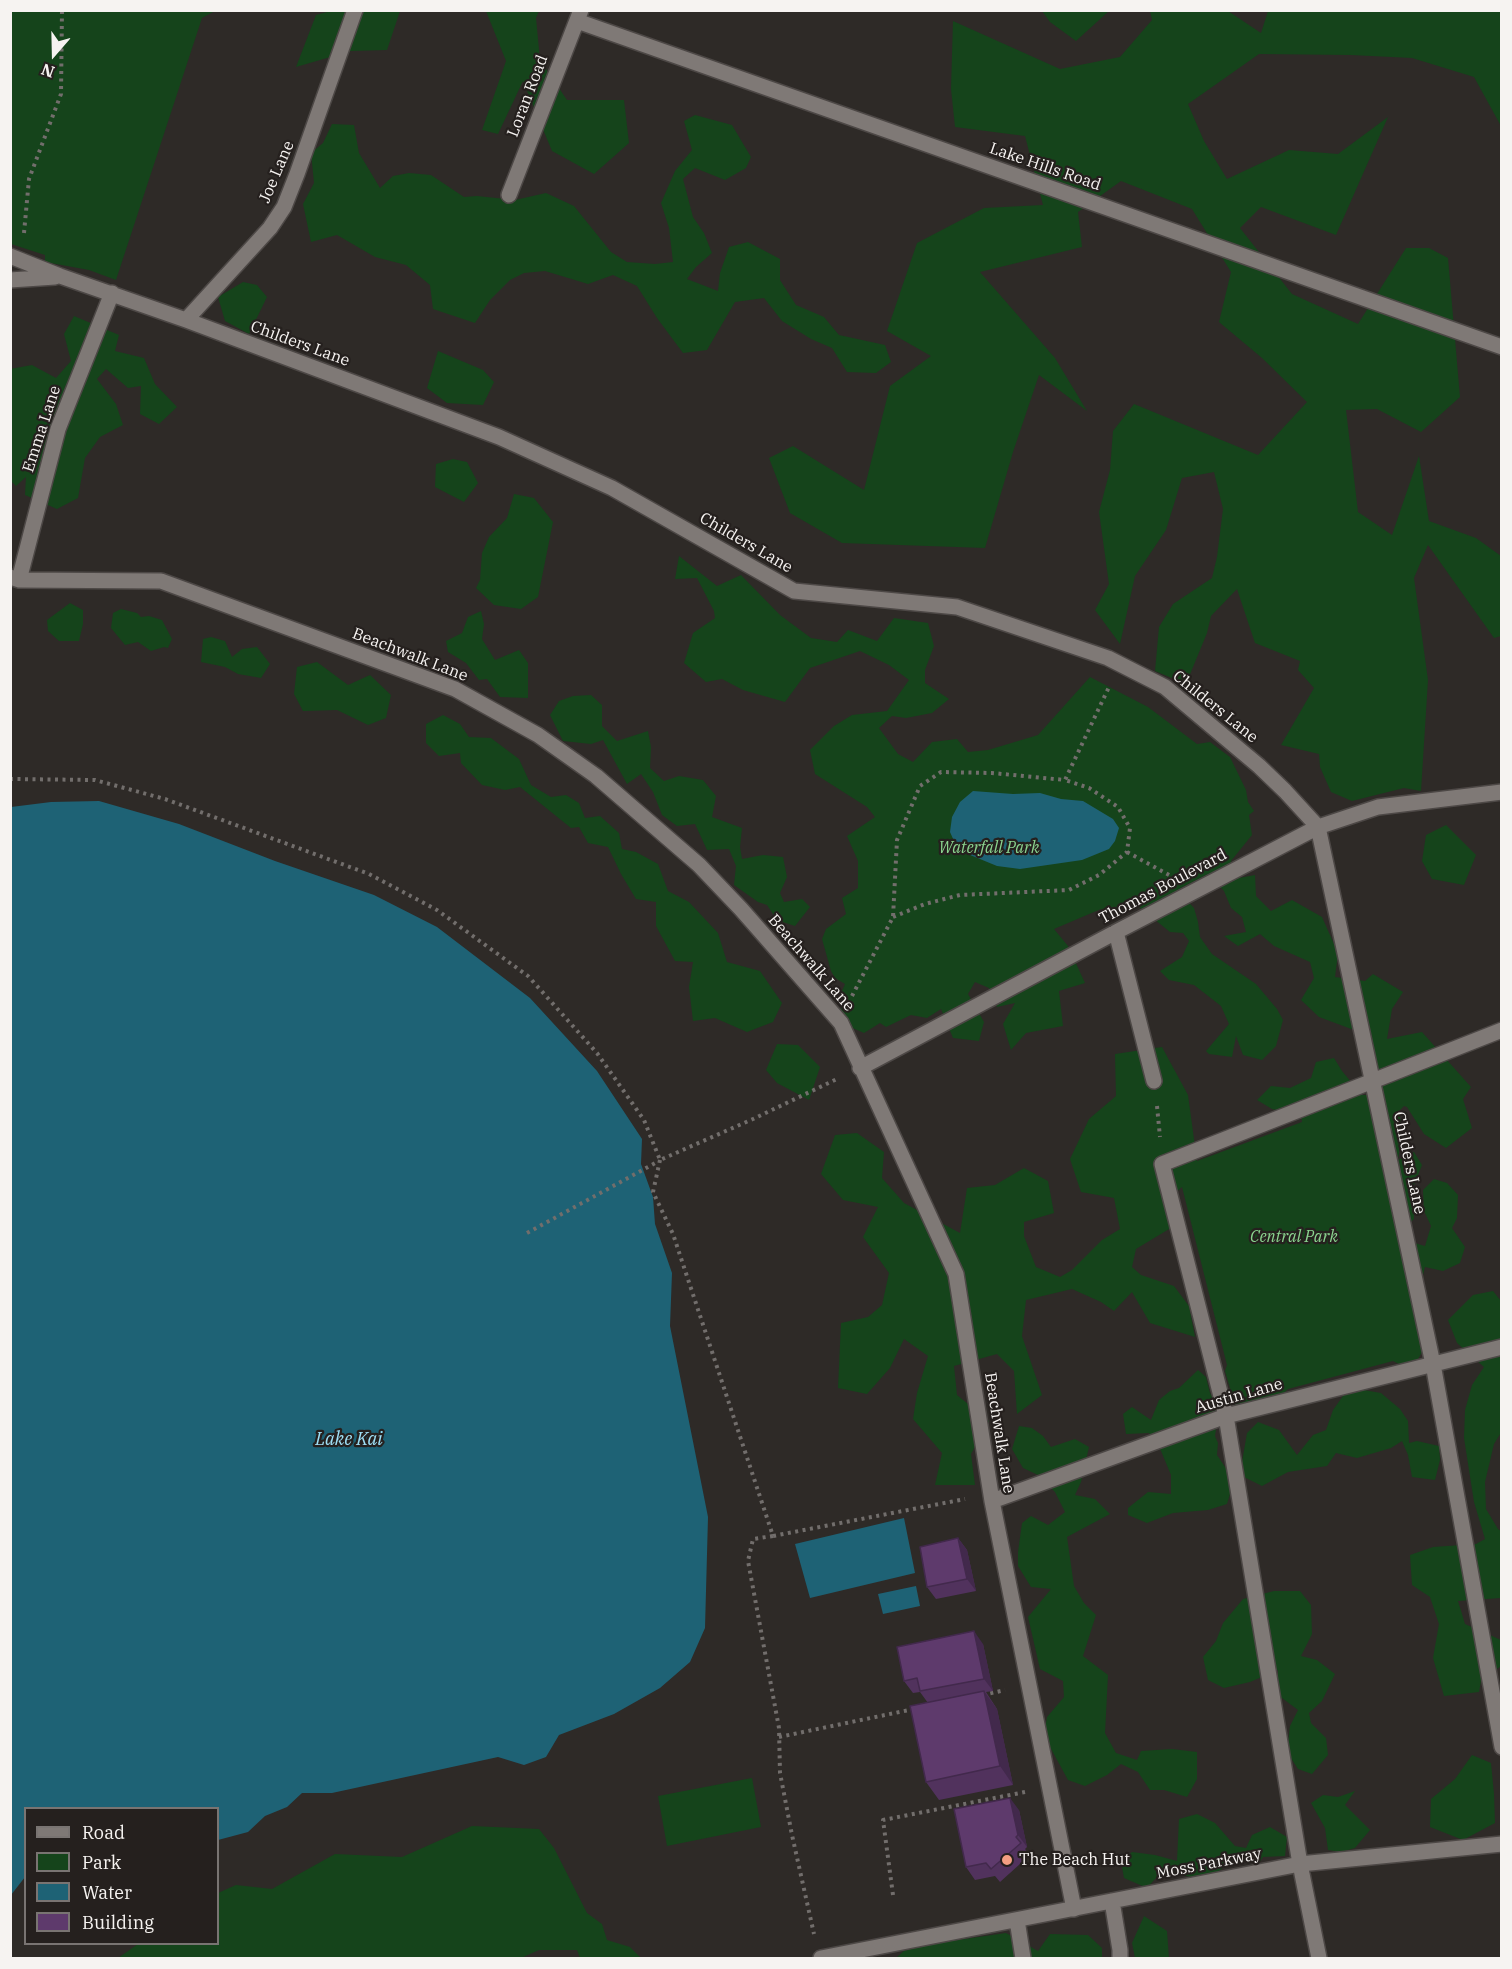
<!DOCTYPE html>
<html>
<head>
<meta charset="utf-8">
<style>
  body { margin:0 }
  #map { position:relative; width:1512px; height:1969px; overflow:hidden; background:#2e2a27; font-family:"IBM Plex Serif",serif }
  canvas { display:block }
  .frame { position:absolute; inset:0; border:12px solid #f6f3f1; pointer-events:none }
  .legend { position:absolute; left:24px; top:1807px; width:195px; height:138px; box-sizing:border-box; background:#25201e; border:2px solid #797472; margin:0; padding:8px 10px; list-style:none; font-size:18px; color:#f6f3f1 }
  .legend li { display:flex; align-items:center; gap:12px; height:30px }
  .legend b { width:30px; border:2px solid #797472 }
  .north { position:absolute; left:24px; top:24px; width:60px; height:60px; -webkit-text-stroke:4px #25201e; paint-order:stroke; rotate:200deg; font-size:16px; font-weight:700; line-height:24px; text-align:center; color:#f6f3f1 }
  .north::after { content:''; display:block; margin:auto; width:21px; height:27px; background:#f6f3f1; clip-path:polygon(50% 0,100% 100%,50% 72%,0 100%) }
</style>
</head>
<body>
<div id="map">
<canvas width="1512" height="1969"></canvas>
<div class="frame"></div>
<ul class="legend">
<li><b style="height:8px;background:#7f7976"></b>Road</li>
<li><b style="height:16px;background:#15441b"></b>Park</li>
<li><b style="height:16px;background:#1e6275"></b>Water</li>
<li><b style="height:16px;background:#5e3a6c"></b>Building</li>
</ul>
<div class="north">N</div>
</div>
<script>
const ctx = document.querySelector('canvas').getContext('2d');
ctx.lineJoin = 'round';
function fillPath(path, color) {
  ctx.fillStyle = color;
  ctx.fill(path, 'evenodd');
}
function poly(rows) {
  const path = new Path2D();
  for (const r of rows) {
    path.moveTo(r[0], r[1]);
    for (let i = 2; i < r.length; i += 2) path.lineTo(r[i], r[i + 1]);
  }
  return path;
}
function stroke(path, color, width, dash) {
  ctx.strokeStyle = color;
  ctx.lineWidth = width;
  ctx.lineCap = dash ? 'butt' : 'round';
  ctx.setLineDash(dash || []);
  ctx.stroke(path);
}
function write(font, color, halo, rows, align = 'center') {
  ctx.font = font + ' "IBM Plex Serif",serif';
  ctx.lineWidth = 4.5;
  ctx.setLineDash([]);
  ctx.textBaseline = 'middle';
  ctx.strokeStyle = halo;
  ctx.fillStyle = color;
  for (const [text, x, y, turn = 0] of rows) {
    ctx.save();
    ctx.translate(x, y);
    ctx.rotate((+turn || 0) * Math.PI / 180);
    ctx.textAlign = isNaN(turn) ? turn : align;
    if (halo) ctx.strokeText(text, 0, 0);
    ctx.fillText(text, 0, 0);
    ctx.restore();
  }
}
fillPath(poly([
  [10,11,215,11,202,18,116,280,89,270,45,262,45,255,11,244],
  [331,11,400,11,387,50,351,51,296,67,316,15],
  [486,11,539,11,536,18,540,60,567,100,624,100,629,143,594,174,552,151,523,81,498,134,482,130,506,61],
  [1042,11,1109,11,1076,41,1050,22],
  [1150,11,1228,11,1261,33,1268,11,1501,11,1501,126,1474,77,1412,58,1351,55,1259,54,1188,104,1204,141,1227,179,1289,150,1338,154,1388,117,1336,235,1261,207,1240,228,1292,294,1358,324,1406,248,1429,248,1448,258,1460,397,1421,432,1377,409,1346,410,1358,512,1392,535,1419,456,1429,521,1476,538,1501,556,1501,636,1494,638,1428,545,1414,578,1428,680,1421,791,1404,788,1352,801,1331,792,1320,767,1319,754,1281,745,1314,688,1298,670,1300,661,1255,643,1237,589,1211,616,1207,633,1186,684,1155,671,1159,627,1173,604,1212,578,1217,557,1223,509,1214,472,1182,478,1166,530,1135,576,1120,644,1095,610,1109,584,1099,512,1110,470,1113,431,1134,404,1258,455,1307,402,1262,358,1219,322,1231,272,1192,209,1121,181,1078,212,1082,247,980,272,1055,358,1087,411,1039,375,1013,452,985,548,842,543,790,513,769,458,793,446,864,490,890,386,931,356,887,331,917,243,984,208,1043,205,1025,136,955,127,951,89,953,21,1060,69,1120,57,1152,20],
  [695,115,732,125,751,157,746,168,725,180,695,168,683,179,693,217,704,233,712,253,696,267,687,279,718,291,720,273,729,247,748,242,780,259,780,280,796,305,824,317,839,335,885,345,891,362,876,373,847,372,832,348,811,339,782,321,764,298,735,302,707,350,683,353,657,318,637,286,613,275,588,284,545,271,524,273,510,280,490,300,475,323,433,309,430,285,406,265,375,257,337,235,311,242,303,204,314,183,311,153,323,143,332,124,354,125,359,153,380,188,393,176,409,173,431,175,464,197,477,196,515,200,546,193,574,206,611,252,627,262,655,264,673,262,669,228,661,203,675,171,692,150,684,121],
  [243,282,257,285,267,297,249,334,225,321,218,297],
  [74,316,119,335,115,351,144,358,155,384,177,407,159,424,140,414,141,386,128,388,106,369,97,379,116,404,123,425,100,437,85,458,78,498,57,509,25,495,26,477,16,486,11,481,10,369,32,365,56,378,71,361,64,334],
  [438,351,483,370,494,382,483,405,447,403,427,388],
  [453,459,467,462,478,483,464,502,435,487,436,464],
  [514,494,534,498,553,522,538,597,521,609,494,605,476,588,480,580,482,553,489,537,507,518],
  [679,556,717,586,741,575,780,615,811,638,837,642,848,630,877,641,894,618,928,623,934,646,925,670,925,683,949,699,932,713,906,718,892,716,879,728,898,754,913,762,932,742,957,739,968,752,988,750,1038,735,1090,677,1148,707,1197,744,1210,742,1230,757,1246,790,1248,802,1254,811,1249,815,1252,835,1231,861,1239,878,1255,875,1256,896,1271,911,1292,900,1322,917,1338,953,1335,977,1365,981,1373,974,1403,992,1392,1009,1387,1039,1422,1032,1471,1087,1463,1099,1472,1128,1446,1148,1424,1134,1407,1107,1404,1106,1398,1112,1407,1140,1400,1147,1398,1160,1414,1152,1422,1165,1414,1185,1414,1219,1401,1231,1411,1242,1425,1246,1431,1226,1424,1211,1423,1190,1434,1179,1447,1183,1458,1195,1457,1218,1452,1228,1465,1247,1460,1263,1443,1271,1425,1267,1422,1279,1433,1333,1418,1359,1401,1365,1393,1361,1288,1389,1280,1397,1248,1405,1235,1405,1225,1371,1227,1365,1182,1187,1171,1197,1184,1220,1136,1249,1132,1267,1141,1275,1174,1286,1189,1306,1195,1337,1150,1323,1132,1292,1114,1311,1101,1302,1072,1289,1026,1300,1022,1336,1042,1395,1017,1414,1014,1371,997,1354,954,1366,957,1395,989,1421,971,1454,975,1485,935,1485,942,1453,913,1419,917,1393,928,1356,904,1339,890,1368,867,1394,838,1388,841,1323,868,1317,882,1305,889,1273,863,1237,878,1207,843,1200,821,1174,835,1135,857,1133,884,1152,882,1178,904,1203,960,1233,967,1188,995,1185,1024,1168,1048,1181,1054,1213,1024,1222,1024,1236,1036,1267,1060,1277,1072,1270,1102,1240,1120,1229,1114,1198,1081,1192,1070,1159,1089,1119,1116,1096,1115,1054,1162,1047,1188,1095,1197,1161,1302,1122,1301,1115,1272,1109,1257,1100,1271,1086,1290,1088,1311,1078,1316,1062,1334,1058,1342,1071,1362,1095,1368,1095,1354,1030,1319,1017,1301,1000,1314,978,1310,962,1274,946,1260,934,1238,946,1224,936,1246,932,1242,917,1231,908,1224,891,1208,874,1177,890,1194,908,1198,922,1200,937,1212,954,1256,984,1277,1009,1283,1020,1276,1046,1262,1060,1243,1055,1236,1036,1232,1057,1209,1054,1206,1051,1229,1024,1221,1006,1194,985,1169,980,1160,971,1182,957,1189,941,1183,933,1170,932,1133,902,1105,914,1101,909,1054,929,1068,946,1085,983,1059,991,1063,1026,1026,1033,1011,1050,1003,1024,1015,1003,997,1007,989,988,975,982,968,994,984,1022,979,1041,953,1038,941,1009,927,1018,911,1015,886,1027,880,1023,864,1033,841,1023,842,991,845,984,835,978,831,971,822,939,826,929,846,914,842,898,858,888,858,861,847,836,875,817,867,807,815,774,810,750,834,726,852,715,887,711,909,680,889,665,860,651,810,668,785,702,743,690,722,679,706,682,684,663,693,633,715,618,714,611,697,578,675,579],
  [70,603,83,610,83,624,79,641,59,641,48,631,47,620],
  [121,609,137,613,141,617,149,616,162,620,172,639,168,648,164,647,151,651,138,642,125,645,111,628,113,613],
  [481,611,484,624,482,639,495,660,519,650,528,663,528,698,500,697,487,679,479,680,466,663,448,652,446,641,462,633,468,617],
  [211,637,225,641,232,657,242,649,257,647,270,664,261,678,238,674,225,667,201,662,203,639],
  [317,662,348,685,370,675,391,695,386,718,368,725,337,710,303,711,294,694,297,667],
  [591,695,602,705,602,726,617,741,648,731,651,747,650,768,664,781,679,776,703,780,716,796,712,817,742,828,740,847,742,859,763,855,783,857,787,877,780,893,784,902,802,899,810,907,795,926,777,920,767,905,758,902,734,885,736,866,729,849,707,850,695,824,677,826,662,815,653,792,641,774,627,784,603,740,591,744,563,741,550,715,559,701,573,696],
  [443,715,460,724,469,737,491,738,519,759,531,785,551,797,566,795,579,803,585,818,600,816,619,833,622,849,636,852,658,864,668,891,689,902,718,933,727,962,760,971,782,1003,773,1022,747,1032,715,1018,693,1021,689,987,693,962,675,961,656,926,656,902,636,899,621,874,608,847,588,843,579,827,571,828,520,787,505,790,482,785,461,763,460,753,439,756,426,743,426,724],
  [1446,825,1476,855,1464,885,1432,879,1422,861,1426,835],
  [777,1044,798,1045,820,1067,809,1100,777,1083,766,1070],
  [1493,1291,1501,1301,1502,1431,1494,1444,1485,1482,1486,1509,1498,1529,1501,1531,1501,1598,1458,1601,1465,1624,1501,1640,1501,1666,1481,1681,1479,1692,1444,1696,1433,1658,1439,1624,1430,1597,1412,1585,1410,1555,1433,1547,1476,1544,1485,1539,1474,1502,1464,1438,1465,1410,1472,1385,1484,1367,1457,1343,1448,1320,1473,1295],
  [1198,1370,1206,1377,1210,1393,1219,1408,1215,1436,1218,1443,1217,1455,1227,1470,1241,1468,1247,1433,1258,1422,1279,1430,1297,1455,1313,1435,1326,1430,1333,1410,1343,1396,1358,1389,1381,1393,1400,1409,1408,1421,1409,1443,1417,1441,1439,1446,1440,1460,1435,1480,1412,1477,1408,1455,1402,1441,1391,1448,1357,1458,1336,1453,1327,1466,1288,1472,1262,1486,1244,1477,1232,1487,1227,1504,1208,1510,1173,1513,1147,1523,1128,1515,1128,1508,1148,1492,1171,1494,1171,1475,1161,1451,1149,1433,1126,1434,1123,1414,1132,1407,1151,1420,1159,1400,1170,1391,1179,1388],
  [1019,1426,1032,1428,1043,1436,1051,1447,1075,1439,1089,1447,1081,1482,1075,1495,1095,1499,1110,1514,1067,1537,1074,1586,1084,1603,1096,1615,1083,1656,1108,1675,1105,1733,1116,1753,1137,1760,1141,1751,1172,1749,1197,1752,1197,1779,1187,1797,1164,1790,1150,1790,1138,1772,1121,1764,1107,1775,1085,1786,1068,1780,1044,1736,1047,1717,1064,1697,1063,1681,1040,1669,1028,1617,1051,1589,1031,1587,1018,1566,1018,1552,1022,1523,1031,1516,1048,1525,1065,1512,1055,1492,1038,1475,1023,1468,1012,1449],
  [1274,1591,1300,1591,1311,1605,1312,1634,1301,1656,1317,1660,1335,1674,1322,1701,1309,1713,1311,1723,1326,1738,1328,1755,1312,1774,1298,1769,1287,1752,1290,1726,1298,1710,1278,1695,1278,1670,1250,1682,1224,1688,1208,1680,1203,1657,1216,1641,1223,1623,1243,1599],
  [1472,1755,1491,1763,1494,1794,1495,1823,1463,1840,1430,1827,1431,1799,1455,1779],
  [752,1778,761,1827,667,1846,658,1796],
  [1355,1791,1345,1805,1370,1830,1355,1848,1341,1852,1328,1850,1325,1828,1311,1803,1323,1795,1338,1797],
  [1197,1814,1215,1823,1235,1846,1246,1848,1252,1835,1270,1827,1287,1837,1285,1856,1263,1857,1259,1863,1249,1854,1233,1854,1232,1861,1216,1873,1191,1877,1162,1871,1147,1888,1124,1878,1121,1862,1132,1852,1155,1855,1177,1861,1179,1819],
  [472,1826,539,1829,554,1848,587,1913,602,1924,607,1940,630,1947,641,1958,580,1958,577,1950,539,1950,521,1958,118,1958,138,1944,218,1944,218,1893,236,1885,272,1889,335,1854,402,1857],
  [1144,1916,1167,1931,1169,1958,1135,1958,1132,1943],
  [1006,1933,1038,1951,1050,1934,1088,1935,1102,1948,1102,1958,896,1958,904,1951,930,1944]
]), '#15441b');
fillPath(poly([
  [973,791,1013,794,1040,793,1061,799,1083,801,1113,819,1119,828,1115,841,1109,849,1082,860,1020,869,997,866,958,850,950,832,952,817,960,802],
  [99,801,179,824,275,861,374,895,437,927,530,998,597,1071,642,1139,641,1164,653,1197,655,1224,672,1273,670,1326,708,1517,705,1628,690,1662,660,1688,614,1714,559,1735,546,1757,524,1765,498,1757,332,1793,302,1793,287,1807,265,1816,248,1832,218,1840,218,1808,26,1808,25,1877,11,1895,11,807,51,802],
  [904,1518,915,1573,810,1598,795,1544],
  [916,1586,920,1606,883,1614,878,1594]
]), '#1e6275');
const minor = poly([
  [577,21,1502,347],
  [509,195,581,10],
  [10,256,60,276,186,320,499,437,612,488,794,591,957,607,1108,658,1165,687,1259,766,1285,791,1318,827,1433,1364,1502,1747],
  [10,280,55,277],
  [186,320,270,228,284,207,297,174,355,10],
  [10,577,19,580,161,581,455,689,538,735,596,776,699,865,741,909,841,1023,956,1274,992,1501,1074,1909],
  [19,580,58,429,112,293],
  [1116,932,1154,1081],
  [860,1068,1116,932,1318,827,1378,807,1502,792],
  [992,1501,1226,1416,1502,1347],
  [1112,1901,1120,1950,1120,1958],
  [1017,1920,1023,1958],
  [821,1958,1300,1864,1502,1844],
  [1319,1958,1300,1864,1226,1416,1162,1164,1502,1030]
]);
stroke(minor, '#4d4846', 18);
stroke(poly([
  [24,233,29,179,61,94,62,10],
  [10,779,95,780,165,799,369,874,437,910,528,976,597,1053,644,1120,660,1160,753,1119,839,1078],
  [1127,852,1169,875],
  [893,917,925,904,960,895,1069,890,1099,875,1127,852,1130,828,1118,807,1089,788,1065,780],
  [852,996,893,917,897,840,920,786,941,772,992,773,1065,780,1109,687],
  [1157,1106,1160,1137],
  [660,1160,653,1192,673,1234,773,1536,965,1499],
  [527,1233,659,1161],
  [773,1536,753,1539,748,1561,779,1728,780,1773,792,1835,814,1934],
  [983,1695,1005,1690],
  [779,1737,914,1709],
  [893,1895,883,1820,1025,1792]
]), '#726e6c', 4, [3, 4.5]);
stroke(minor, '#7f7976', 15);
fillPath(poly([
  [958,1538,967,1550,976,1591,936,1599,927,1587],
  [983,1644,993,1691,986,1692,997,1709,1013,1785,939,1800,926,1782,928,1703,920,1692,913,1693,904,1681],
  [1019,1810,1027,1847,1025,1849,1030,1855,1000,1882,995,1876,975,1880,966,1867]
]), '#51325d');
fillPath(poly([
  [958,1538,967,1550,976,1591,967,1579],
  [974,1631,983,1644,993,1691,984,1679],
  [984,1691,997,1709,1013,1785,1000,1766],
  [1010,1798,1019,1810,1027,1847,1018,1835]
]), '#42294c');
const building = poly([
  [958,1538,967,1579,927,1587,920,1547,958,1538],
  [974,1631,984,1679,920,1691,917,1678,904,1681,897,1647,974,1631],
  [984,1691,1000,1766,926,1782,910,1706,984,1691],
  [1010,1798,1018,1835,1016,1837,1021,1843,991,1869,986,1863,966,1867,954,1809,1010,1798]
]);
fillPath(building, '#5e3a6c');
stroke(building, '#42294c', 1.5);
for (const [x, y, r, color] of [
  [1007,1860,6,"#f39f82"]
]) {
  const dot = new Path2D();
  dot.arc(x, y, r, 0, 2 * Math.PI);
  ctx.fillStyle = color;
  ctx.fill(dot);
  stroke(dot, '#25201e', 2);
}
write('16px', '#f6f3f1', '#25201e', [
  ["Loran Road",528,96,-69],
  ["Lake Hills Road",1045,167,19],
  ["Joe Lane",277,172,-67],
  ["Childers Lane",300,344,20],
  ["Emma Lane",42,429,-72],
  ["Childers Lane",746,543,30],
  ["Beachwalk Lane",410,655,21],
  ["Childers Lane",1215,707,39],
  ["Thomas Boulevard",1163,887,-28],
  ["Beachwalk Lane",811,963,49],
  ["Childers Lane",1409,1163,78],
  ["Austin Lane",1239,1396,-16],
  ["Beachwalk Lane",999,1433,81],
  ["Moss Parkway",1209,1864,-11]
]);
write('italic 16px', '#8bd48f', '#25201e', [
  ["Waterfall Park",989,848],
  ["Central Park",1294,1237]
]);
write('16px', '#f6f3f1', '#25201e', [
  ["The Beach Hut",1019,1860]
], 'left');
write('italic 18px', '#9fe0f6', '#25201e', [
  ["Lake Kai",349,1440]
]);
</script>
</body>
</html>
